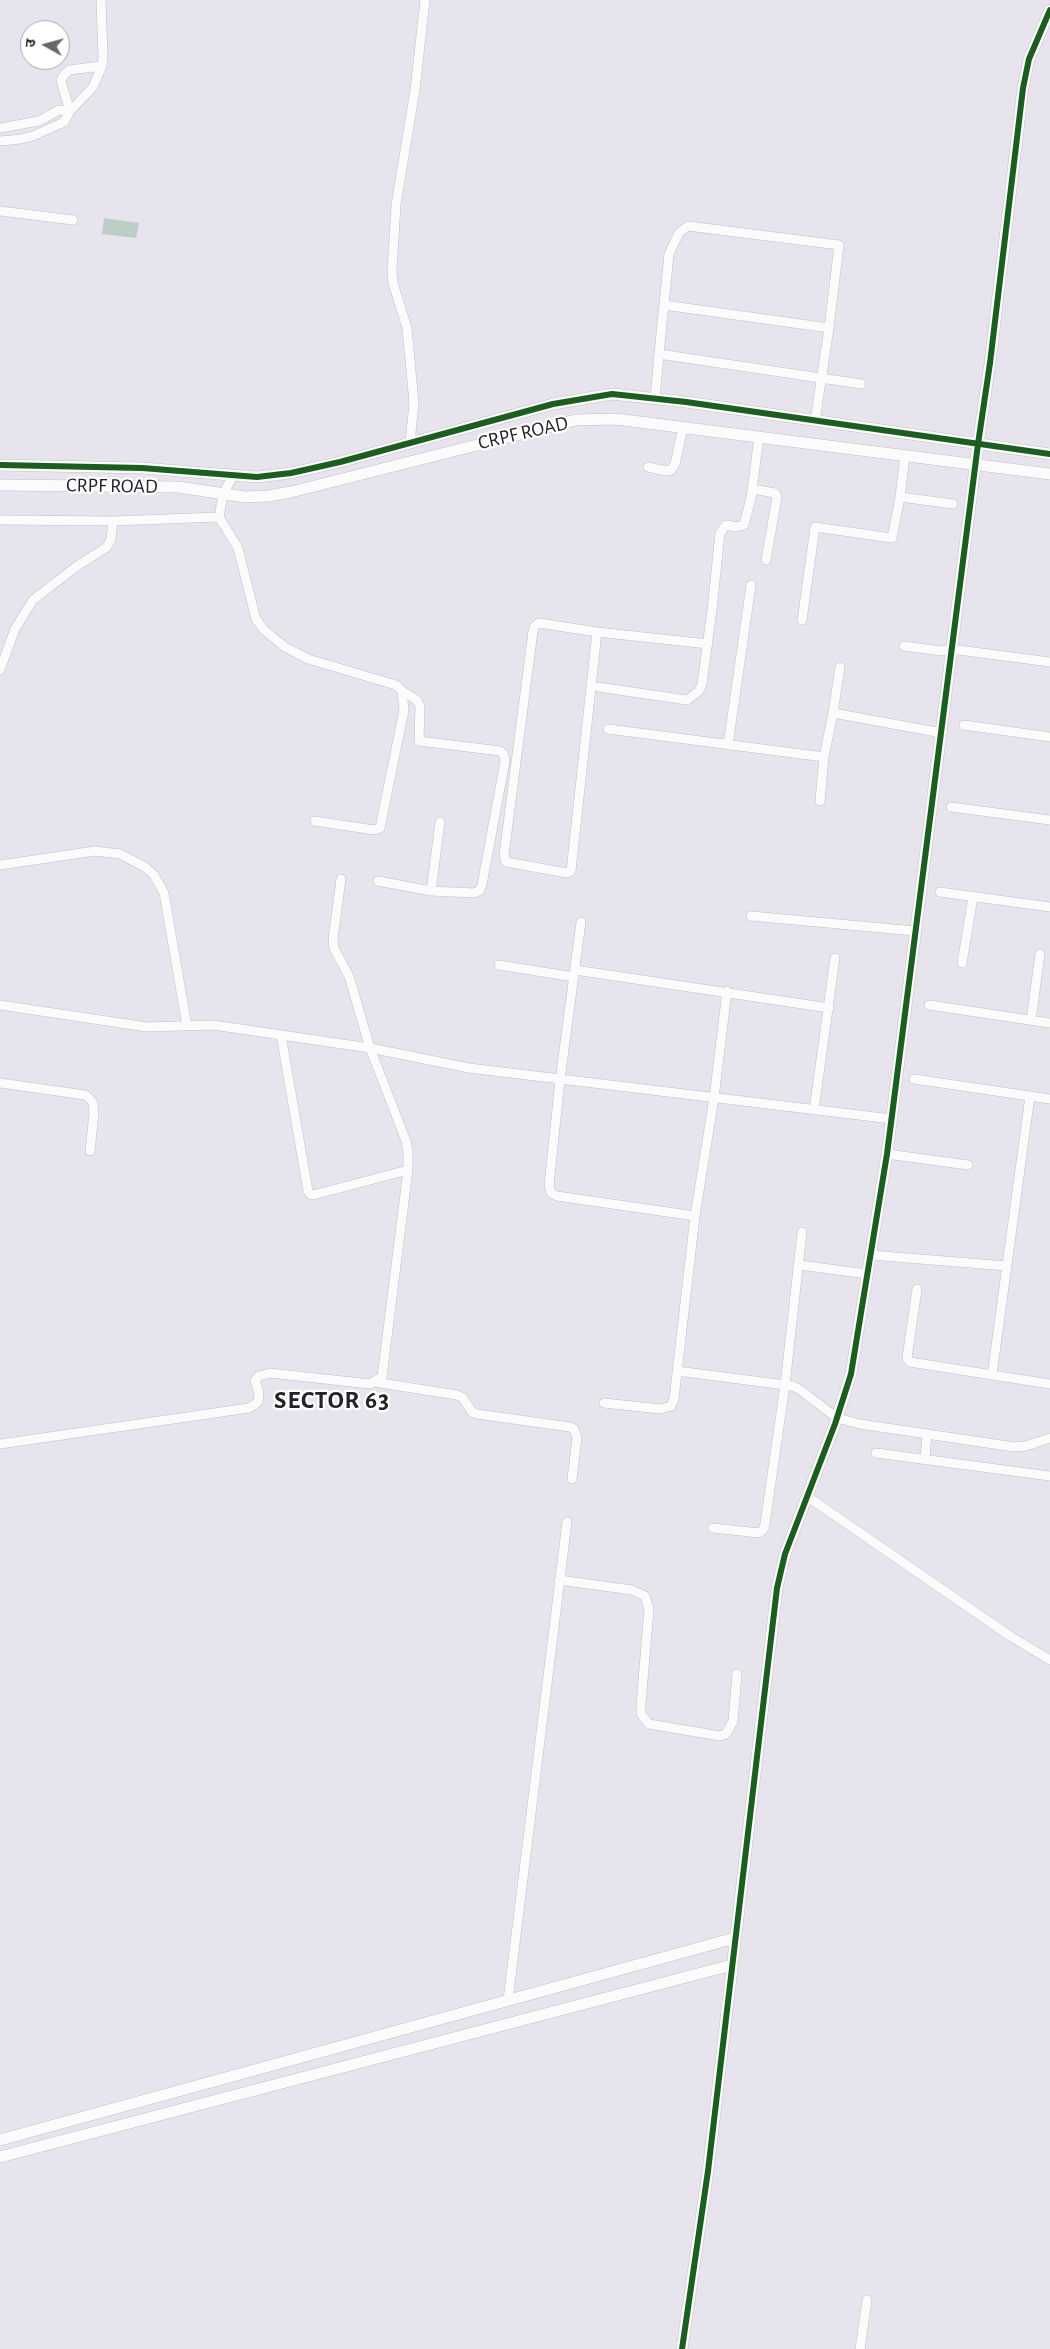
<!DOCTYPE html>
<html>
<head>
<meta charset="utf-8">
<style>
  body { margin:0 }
  #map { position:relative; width:1050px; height:2349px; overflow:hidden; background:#e8e4ed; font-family:"Alegreya Sans","Noto Sans Devanagari",sans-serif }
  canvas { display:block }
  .north { position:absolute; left:20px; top:20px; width:50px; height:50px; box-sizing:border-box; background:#fff; border:1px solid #a7a6a9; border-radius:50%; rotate:277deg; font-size:14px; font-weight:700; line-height:20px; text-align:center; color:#242127 }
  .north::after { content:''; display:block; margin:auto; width:18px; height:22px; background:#69656c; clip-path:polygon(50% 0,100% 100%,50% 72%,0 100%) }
</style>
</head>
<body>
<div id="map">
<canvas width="1050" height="2349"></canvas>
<div class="north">उ</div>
</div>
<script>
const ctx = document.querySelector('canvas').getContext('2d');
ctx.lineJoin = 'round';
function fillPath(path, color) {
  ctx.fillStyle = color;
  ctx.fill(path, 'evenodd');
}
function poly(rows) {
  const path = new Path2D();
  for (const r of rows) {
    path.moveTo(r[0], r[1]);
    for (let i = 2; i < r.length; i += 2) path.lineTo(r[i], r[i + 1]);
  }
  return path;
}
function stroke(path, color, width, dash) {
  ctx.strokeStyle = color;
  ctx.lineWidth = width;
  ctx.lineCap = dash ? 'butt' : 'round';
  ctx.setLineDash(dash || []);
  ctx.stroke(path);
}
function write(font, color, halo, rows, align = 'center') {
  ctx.font = font + ' "Alegreya Sans",sans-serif';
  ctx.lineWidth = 4.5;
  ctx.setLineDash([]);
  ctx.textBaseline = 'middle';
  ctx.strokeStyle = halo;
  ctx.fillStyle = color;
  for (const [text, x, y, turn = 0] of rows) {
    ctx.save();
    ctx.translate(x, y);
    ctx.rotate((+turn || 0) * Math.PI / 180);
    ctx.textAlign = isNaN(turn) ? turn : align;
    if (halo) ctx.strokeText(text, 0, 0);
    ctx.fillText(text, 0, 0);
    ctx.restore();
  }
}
fillPath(poly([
  [104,218,139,223,136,238,102,234]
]), '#bccfc6');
const minor = poly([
  [70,111,63,88,61,80,64,75,69,70,102,66],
  [0,128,39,121,59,110,70,111],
  [0,141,21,139,33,136,64,122,70,111,93,87,102,66,103,56,101,0],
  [0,211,73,220],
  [664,305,829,328,815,421],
  [659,354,669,254,679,233,688,226,839,245,829,328],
  [655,399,659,354,861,384],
  [410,442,414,403,407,328,393,283,392,271,396,205,415,90,425,0],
  [648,467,666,471,671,470,675,464,683,427],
  [233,475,223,495,219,517,238,548,256,619,264,630,285,647,308,659,396,685,402,691,404,710,380,828,374,830,315,821],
  [752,489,775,493,777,497,766,560],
  [900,497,953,504],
  [0,520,113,521,111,539,107,547,77,566,33,600,15,629,0,670],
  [113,521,219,517],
  [802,620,815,527,892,538,900,497,905,456],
  [597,632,571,871,567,873,506,862,504,855,533,631,535,626,539,623,597,632,708,644],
  [904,646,941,651,951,649,1050,662],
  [598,687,687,700,699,691,702,684,712,610,720,533,726,525,736,527,744,525,751,498,759,437],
  [833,713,840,667],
  [964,725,1050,737],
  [608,729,824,757,833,713,942,733],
  [728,745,751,585],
  [820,801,824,757],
  [951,807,1050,820],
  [0,865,95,851,120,854,145,867,154,875,164,893,187,1026],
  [378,881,431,891,474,893,479,891,482,885,505,761,504,755,500,751,419,741,420,706,417,700,402,691],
  [431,891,440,822],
  [940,892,1050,907],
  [751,916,915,931],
  [581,922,560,1080,549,1185,551,1193,557,1196,695,1216],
  [962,963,973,897],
  [499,965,574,977],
  [575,970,829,1008],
  [0,1005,147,1027,213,1025,370,1048,469,1068,892,1119],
  [929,1005,1050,1023],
  [1031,1020,1040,954],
  [281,1035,308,1191,311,1195,317,1194,408,1170],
  [914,1079,1050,1099],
  [0,1083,85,1095,89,1098,93,1103,94,1113,90,1151],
  [814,1110,835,958],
  [887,1154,968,1165],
  [870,1255,1007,1266],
  [800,1265,867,1274],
  [917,1289,907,1358,910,1362,1050,1384],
  [677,1371,793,1386,799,1389,837,1418,860,1424,1014,1447,1026,1446,1050,1438],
  [992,1375,1030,1096],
  [374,1382,457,1395,463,1398,472,1412,477,1414,570,1427,574,1429,577,1438,572,1479],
  [604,1403,660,1409,671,1406,674,1399,695,1216,714,1098,727,991],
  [0,1444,249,1408,258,1402,259,1393,255,1381,259,1376,270,1373,370,1384,382,1377,408,1170,408,1151,406,1141,370,1048,349,976,334,948,333,939,341,879],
  [876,1453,1050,1476],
  [925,1459,927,1434],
  [808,1497,1010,1636,1050,1660],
  [713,1528,759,1533,763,1530,765,1524,785,1385,802,1232],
  [559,1580,632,1590,645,1596,649,1609,641,1704,641,1714,649,1724,720,1736,726,1734,733,1721,737,1674],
  [508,2000,567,1522],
  [860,2349,867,2300]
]);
const tertiary = poly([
  [0,465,142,468,257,477,291,473,340,462,553,404,612,394,686,402,1050,454],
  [0,485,178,487,245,497,268,496,291,492,576,420,616,419,1050,474],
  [0,2140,735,1938],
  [0,2157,732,1965],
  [682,2349,708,2171,777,1588,785,1554,835,1424,851,1374,887,1154,978,444,990,363,1023,88,1029,59,1050,10]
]);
stroke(minor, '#c2bfc6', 10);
stroke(tertiary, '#c2bfc6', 12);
stroke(minor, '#fcfbfc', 9);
stroke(tertiary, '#fcfbfc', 11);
stroke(poly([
  [0,465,142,468,257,477,291,473,340,462,553,404,612,394,686,402,1050,454],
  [682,2349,708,2171,777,1588,785,1554,835,1424,851,1374,887,1154,978,444,990,363,1023,88,1029,59,1050,10]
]), '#1b5e20', 6);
write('20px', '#242127', '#fff', [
  ["CRPF ROAD",523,433,-13],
  ["CRPF ROAD",112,486,1]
]);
ctx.letterSpacing = '1px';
write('bold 25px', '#242127', '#fff', [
  ["SECTOR 63",332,1400]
]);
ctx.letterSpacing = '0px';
</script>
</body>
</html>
